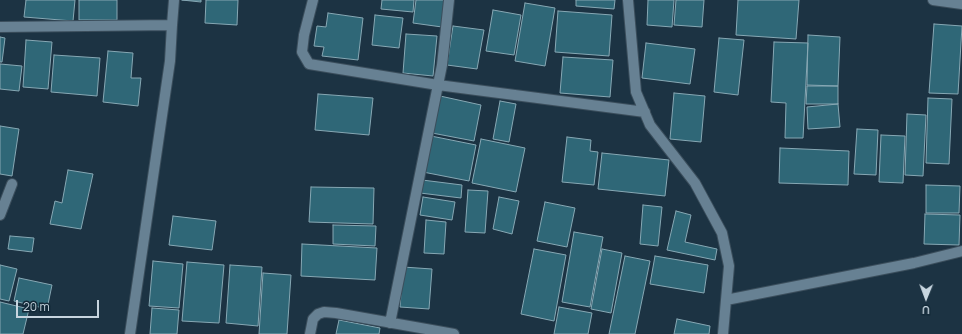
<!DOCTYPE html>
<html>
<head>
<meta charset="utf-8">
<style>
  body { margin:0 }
  #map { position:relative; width:962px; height:334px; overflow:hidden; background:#1c3343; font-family:Manrope,sans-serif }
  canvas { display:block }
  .north { position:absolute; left:906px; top:278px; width:40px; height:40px; -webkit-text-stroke:3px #122938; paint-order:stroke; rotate:181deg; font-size:11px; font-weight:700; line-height:16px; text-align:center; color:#c7d5df }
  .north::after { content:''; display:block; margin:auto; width:14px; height:18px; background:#c7d5df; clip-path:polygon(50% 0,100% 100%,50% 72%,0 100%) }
  .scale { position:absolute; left:16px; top:300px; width:83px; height:18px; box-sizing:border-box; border:2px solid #c7d5df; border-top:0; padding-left:5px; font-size:12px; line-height:14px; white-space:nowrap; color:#c7d5df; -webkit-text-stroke:3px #122938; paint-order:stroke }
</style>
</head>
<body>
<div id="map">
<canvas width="962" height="334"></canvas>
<div class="north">U</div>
<div class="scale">20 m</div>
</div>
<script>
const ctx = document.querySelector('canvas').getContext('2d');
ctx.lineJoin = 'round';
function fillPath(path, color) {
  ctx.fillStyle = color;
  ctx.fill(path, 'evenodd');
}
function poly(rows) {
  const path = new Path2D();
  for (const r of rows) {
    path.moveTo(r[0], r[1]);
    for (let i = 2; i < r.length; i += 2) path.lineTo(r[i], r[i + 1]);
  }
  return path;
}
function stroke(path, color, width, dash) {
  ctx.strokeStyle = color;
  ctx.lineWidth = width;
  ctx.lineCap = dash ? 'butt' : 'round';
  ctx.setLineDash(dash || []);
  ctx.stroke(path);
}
const building = poly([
  [26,0,75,0,73,21,24,17,26,0],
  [79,0,117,0,117,20,79,20,79,0],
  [182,0,201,0,201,2,182,0],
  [206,0,238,0,237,25,205,23,206,0],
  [382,0,414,0,413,12,381,9,382,0],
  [416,0,446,0,442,27,413,23,416,0],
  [576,0,615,0,614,9,576,6,576,0],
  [648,0,674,0,672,27,647,25,648,0],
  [676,0,704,0,702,27,674,25,676,0],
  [738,0,799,0,796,39,736,35,738,0],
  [525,3,555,8,545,66,515,61,525,3],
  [493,10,521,15,514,55,486,51,493,10],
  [558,11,612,15,609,56,555,52,558,11],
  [328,13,363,18,358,60,322,56,324,47,314,46,317,26,326,27,328,13],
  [375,15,403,18,399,48,372,45,375,15],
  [934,24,962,26,958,94,929,93,934,24],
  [453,26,484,30,477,69,447,65,453,26],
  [406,34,437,36,433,76,403,73,406,34],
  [808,35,840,37,838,86,807,85,808,35],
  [0,37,5,38,2,62,0,62,0,37],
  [719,38,744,40,738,95,714,92,719,38],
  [26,40,52,42,48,89,23,87,26,40],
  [774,42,808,43,803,138,785,138,786,103,771,102,774,42],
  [646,43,695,49,690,84,642,78,646,43],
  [108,51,133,53,131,78,141,78,138,106,103,102,108,51],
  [54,55,100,58,97,96,51,92,54,55],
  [563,57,613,60,610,97,560,93,563,57],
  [0,64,22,66,19,91,0,89,0,64],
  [807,86,838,86,838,104,806,104,807,86],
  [674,93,705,96,701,142,670,139,674,93],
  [318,94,373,98,369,135,315,130,318,94],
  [440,96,481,105,474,141,432,133,440,96],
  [928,98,952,99,949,164,926,163,928,98],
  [500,101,516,104,509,142,493,139,500,101],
  [838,104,840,127,808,129,807,107,838,104],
  [907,114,926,115,923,176,905,175,907,114],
  [0,126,19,129,12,176,0,174,0,126],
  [857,129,878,130,876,175,854,174,857,129],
  [881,135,905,136,903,183,879,182,881,135],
  [431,136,476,145,469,181,423,172,431,136],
  [567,137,591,140,590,151,598,152,594,185,562,182,567,137],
  [481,139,525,148,516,192,472,183,481,139],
  [780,148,849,151,848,185,779,183,780,148],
  [602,153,669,160,665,196,598,189,602,153],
  [68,170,93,174,81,229,50,224,55,201,62,203,68,170],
  [422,180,462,185,461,198,420,193,422,180],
  [926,185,960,186,959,213,926,213,926,185],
  [311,187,374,188,373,224,309,222,311,187],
  [468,190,488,191,485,233,465,232,468,190],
  [423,197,455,202,452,220,420,215,423,197],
  [499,197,519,201,512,234,493,229,499,197],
  [545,202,575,208,567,247,537,241,545,202],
  [643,205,662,207,658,246,640,244,643,205],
  [676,211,691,215,685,242,717,249,715,260,667,250,676,211],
  [925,214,960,215,959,245,924,244,925,214],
  [173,216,216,221,212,250,169,245,173,216],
  [426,220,446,222,444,254,424,253,426,220],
  [333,225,376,226,375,246,333,244,333,225],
  [574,232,603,237,590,307,562,302,574,232],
  [10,236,34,238,32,252,8,249,10,236],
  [302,244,377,248,375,280,301,276,302,244],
  [534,249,566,255,554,321,521,314,534,249],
  [602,249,622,253,611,313,591,309,602,249],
  [625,256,650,261,635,334,609,334,625,256],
  [655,256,708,265,704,293,650,284,655,256],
  [153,261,183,264,179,308,149,306,153,261],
  [187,262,224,265,219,323,182,321,187,262],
  [0,265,17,269,9,301,0,299,0,265],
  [230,265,262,267,258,326,226,323,230,265],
  [403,267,432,269,429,309,400,307,403,267],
  [263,273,291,275,287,334,259,334,263,273],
  [19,278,52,285,47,309,14,301,19,278],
  [0,302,29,309,23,334,0,334,0,302],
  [559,307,592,313,588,334,554,334,559,307],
  [152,308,179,310,177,334,150,334,152,308],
  [677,319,710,326,709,334,674,334,677,319],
  [339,320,380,328,379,334,336,334,339,320]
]);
fillPath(building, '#2f6777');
stroke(building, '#87a8b4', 1);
const minor = poly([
  [313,0,304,35,302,52,309,64,438,85,645,112],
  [628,0,636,92,650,125,695,183,722,233,729,266,723,334],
  [933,0,962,4],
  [172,25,174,0],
  [0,27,172,25,170,61,130,334],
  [0,215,12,184],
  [726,300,914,263,962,251],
  [390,323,442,65,449,0],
  [310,334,313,319,318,314,324,312,336,313,454,334]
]);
stroke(minor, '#3b4e5c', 12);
stroke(minor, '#678193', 10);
</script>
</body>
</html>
